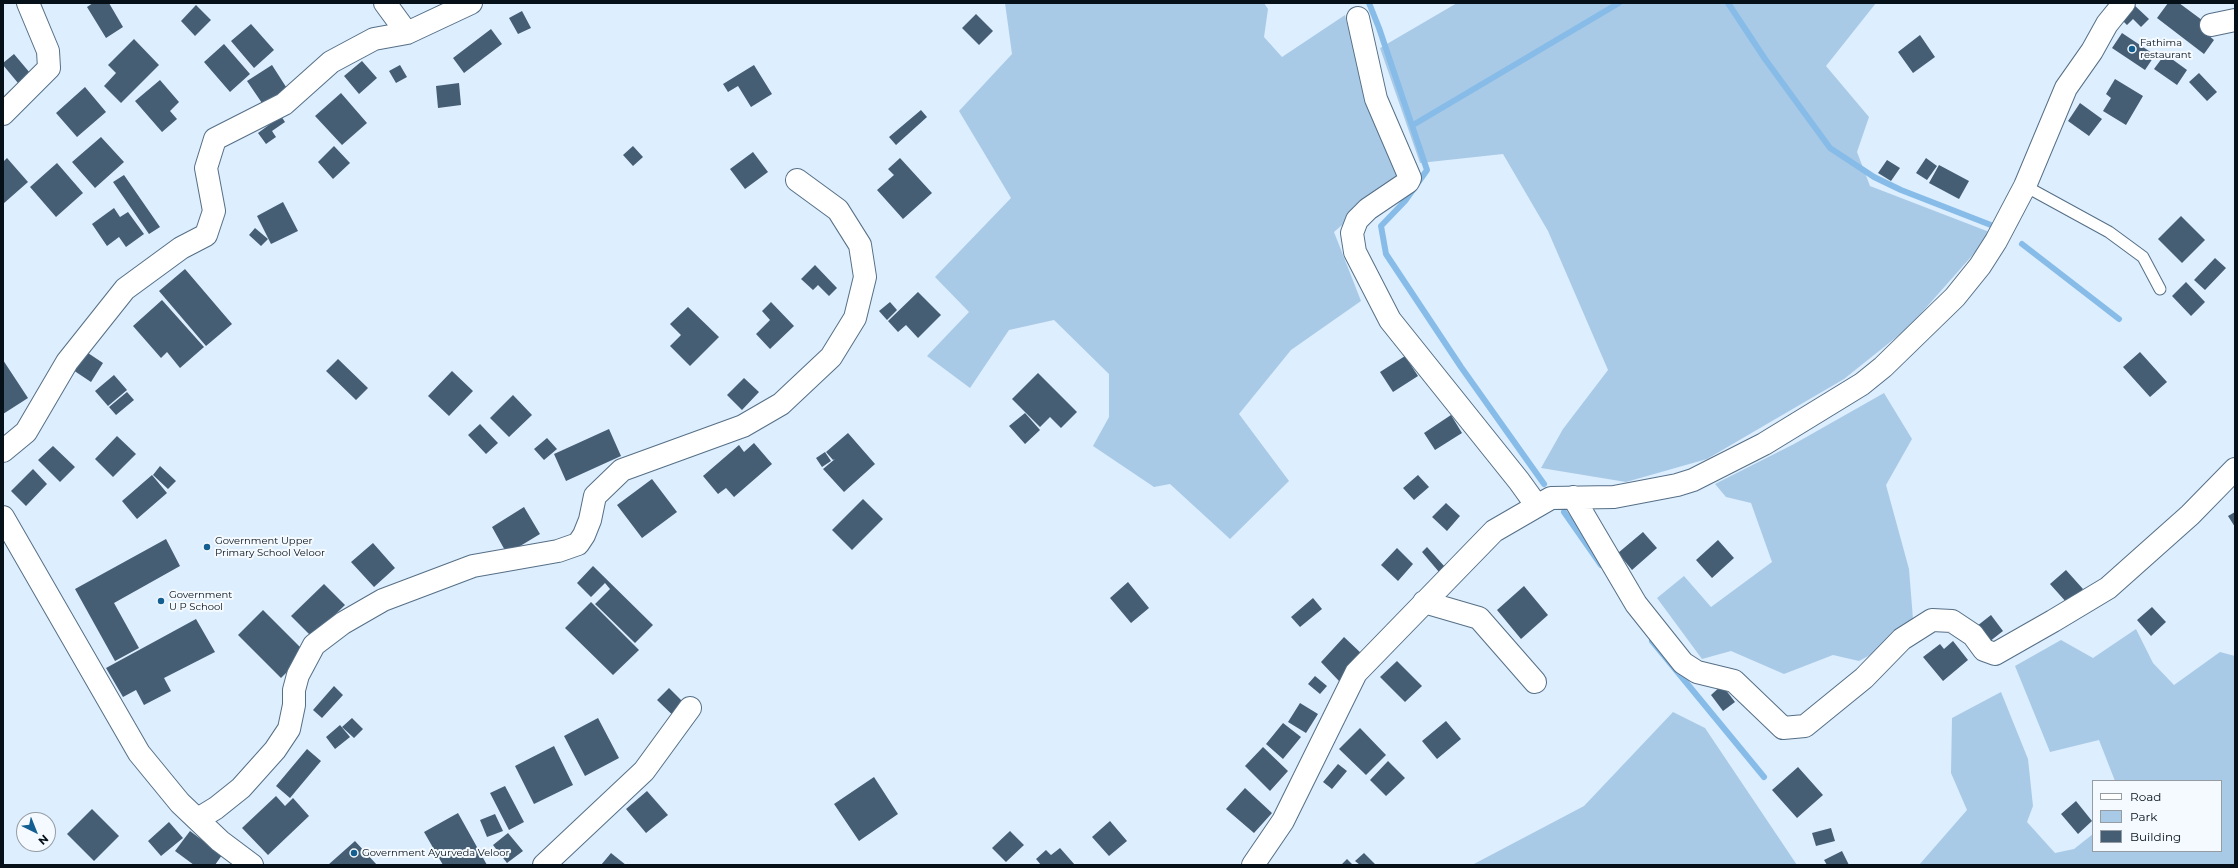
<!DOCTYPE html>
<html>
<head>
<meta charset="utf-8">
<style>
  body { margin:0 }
  #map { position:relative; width:2238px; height:868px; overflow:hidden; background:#ddeefe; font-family:Montserrat,sans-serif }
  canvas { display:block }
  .frame { position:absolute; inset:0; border:4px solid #061018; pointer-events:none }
  .legend { position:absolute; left:2092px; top:780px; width:130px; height:72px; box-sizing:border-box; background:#f4faff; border:1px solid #959ca3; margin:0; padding:5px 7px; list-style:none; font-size:12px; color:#061018 }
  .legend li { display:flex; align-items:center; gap:8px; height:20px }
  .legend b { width:20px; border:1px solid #959ca3 }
  .north { position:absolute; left:16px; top:812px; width:40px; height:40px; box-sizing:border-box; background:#f4faff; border:1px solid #959ca3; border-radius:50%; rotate:137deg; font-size:11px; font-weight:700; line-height:16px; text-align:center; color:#061018 }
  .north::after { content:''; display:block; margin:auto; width:14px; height:18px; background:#135f92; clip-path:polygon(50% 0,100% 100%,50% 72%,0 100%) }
</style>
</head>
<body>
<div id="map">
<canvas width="2238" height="868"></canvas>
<div class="frame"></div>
<ul class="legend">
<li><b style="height:5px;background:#fff"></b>Road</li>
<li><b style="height:11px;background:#a9cae6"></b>Park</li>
<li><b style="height:11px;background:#455e74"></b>Building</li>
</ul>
<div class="north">N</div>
</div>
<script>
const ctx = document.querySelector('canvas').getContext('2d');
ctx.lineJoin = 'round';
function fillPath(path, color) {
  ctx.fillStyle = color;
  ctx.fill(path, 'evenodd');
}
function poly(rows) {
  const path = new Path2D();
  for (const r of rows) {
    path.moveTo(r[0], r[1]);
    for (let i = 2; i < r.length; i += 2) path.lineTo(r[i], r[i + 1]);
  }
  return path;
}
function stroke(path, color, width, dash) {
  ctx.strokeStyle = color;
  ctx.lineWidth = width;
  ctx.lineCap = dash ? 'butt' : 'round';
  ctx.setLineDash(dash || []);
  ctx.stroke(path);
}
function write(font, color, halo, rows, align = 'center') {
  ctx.font = font + ' Montserrat,sans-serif';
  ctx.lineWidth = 4;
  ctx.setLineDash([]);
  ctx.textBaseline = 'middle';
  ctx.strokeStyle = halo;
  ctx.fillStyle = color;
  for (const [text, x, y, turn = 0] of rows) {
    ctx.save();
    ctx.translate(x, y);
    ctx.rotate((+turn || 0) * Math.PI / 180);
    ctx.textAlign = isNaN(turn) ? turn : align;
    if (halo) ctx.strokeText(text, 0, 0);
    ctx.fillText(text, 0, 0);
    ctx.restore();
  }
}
fillPath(poly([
  [1005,3,1264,3,1268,9,1264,37,1282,57,1345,15,1367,101,1401,174,1334,232,1361,301,1291,350,1239,414,1289,481,1230,539,1170,484,1154,487,1093,446,1109,417,1109,374,1054,320,1009,330,970,388,927,356,969,312,935,277,1011,198,959,111,1012,54],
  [1457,3,1876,3,1826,66,1869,117,1857,152,1870,186,1992,233,1909,327,1844,379,1707,459,1626,482,1541,468,1563,429,1608,370,1548,231,1503,154,1420,163,1380,48],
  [1884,393,1912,439,1886,485,1909,569,1913,619,1883,648,1859,661,1833,655,1784,674,1731,651,1702,659,1657,598,1684,576,1711,607,1772,562,1751,503,1726,497,1715,484,1794,444],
  [2136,629,2153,663,2174,685,2220,652,2235,656,2235,865,1919,865,1967,810,1951,773,1952,718,2001,692,2028,759,2033,806,2027,822,2055,853,2074,849,2093,834,2093,851,2221,851,2221,781,2115,781,2099,740,2050,752,2015,666,2061,640,2093,658],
  [1673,712,1705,728,1797,865,1472,865,1584,806]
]), '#a9cae6');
stroke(poly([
  [1369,3,1379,28,1427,170,1405,201,1381,226,1386,254,1461,367,1544,484],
  [1728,3,1765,59,1830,148,1874,177,1901,190,1996,227],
  [1413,125,1619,3],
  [2022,244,2119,319],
  [1564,512,1601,565],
  [1652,641,1764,777]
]), '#88bce8', 6);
fillPath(poly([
  [93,3,109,3,123,27,106,38,87,7],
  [2132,3,2149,19,2141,27,2133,19,2127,25,2118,16],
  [2168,3,2179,3,2206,23,2201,29,2214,40,2204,54,2157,18],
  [196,5,211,20,195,36,181,21],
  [522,11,531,28,518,34,509,18],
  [976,14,993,31,979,45,962,28],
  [251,24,274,50,254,68,231,41],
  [491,29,502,44,464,73,453,58],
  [2122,33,2155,55,2145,70,2112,48],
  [1920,35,1935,57,1913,73,1898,52],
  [134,39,159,65,121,103,104,86,116,73,108,65],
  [224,44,250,74,230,92,204,62],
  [14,54,30,73,18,83,3,65,3,63],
  [2165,54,2187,70,2177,85,2154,69],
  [362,61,377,78,359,94,344,76],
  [272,65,288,90,264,106,247,81],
  [400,65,407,77,396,83,389,71],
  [754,65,772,94,751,107,738,86,728,92,723,84],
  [2199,73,2217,92,2207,101,2189,82],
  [2115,79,2143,96,2126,125,2103,111,2111,98,2106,94],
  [160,80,179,102,170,111,177,119,162,132,135,101],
  [459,83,461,105,438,108,436,86],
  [85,87,106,112,77,137,56,113],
  [341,93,367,123,342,145,315,116],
  [2080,103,2102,119,2089,136,2068,121],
  [921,110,927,117,896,145,889,137],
  [281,116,285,122,272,131,276,137,266,144,258,133],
  [101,137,124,162,95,188,72,162],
  [334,146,350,163,333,179,318,162],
  [633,146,643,157,633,166,623,155],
  [753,152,768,172,745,189,730,169],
  [7,158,28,182,3,204,3,162],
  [900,158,932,193,903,219,877,190,894,175,888,169],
  [1926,158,1937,166,1927,180,1916,173],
  [1887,160,1900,168,1891,181,1878,173],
  [57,163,83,193,56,217,30,187],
  [1939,165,1969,181,1959,199,1929,183],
  [124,175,160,227,149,234,113,182],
  [283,202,298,231,271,244,257,216],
  [114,208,120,217,128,212,144,234,126,247,119,237,107,246,92,224],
  [2181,216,2205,240,2182,263,2158,239],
  [255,228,268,239,261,246,249,235],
  [2215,258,2226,268,2205,290,2194,280],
  [815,265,837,288,829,296,818,285,813,290,801,279],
  [185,269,232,324,206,346,159,291],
  [2186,282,2205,302,2191,316,2172,296],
  [918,292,941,315,918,338,906,325,898,332,888,321],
  [162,300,204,347,180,368,167,352,161,358,133,326],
  [771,302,794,326,770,349,756,334,770,320,762,311],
  [890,302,897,310,887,320,879,311],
  [688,307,719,337,690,366,670,346,681,335,670,324],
  [85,351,103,363,91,382,73,370],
  [2140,352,2167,382,2150,397,2123,367],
  [1405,356,1418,376,1393,392,1380,372],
  [338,359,368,388,356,400,326,371],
  [3,360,28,398,3,414],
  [452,371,473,391,449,416,428,396],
  [1038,373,1077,412,1061,428,1050,417,1040,427,1012,399],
  [114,375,127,390,108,406,95,391],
  [744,378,759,392,742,410,727,395],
  [127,392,134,400,116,415,109,407],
  [513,395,532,415,509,437,490,418],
  [1025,413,1040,430,1025,444,1009,426],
  [1451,415,1462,433,1435,450,1424,433],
  [480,424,498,443,486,454,468,435],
  [609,429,621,456,566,481,554,454],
  [848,433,875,464,844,492,823,469,835,459,833,460,826,452],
  [117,436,136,454,113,477,95,459],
  [547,438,557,449,544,460,534,449],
  [754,443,772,464,734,497,726,488,718,494,703,476,739,445,744,452],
  [53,446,75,467,60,482,38,460],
  [825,452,831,461,822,467,816,458],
  [160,466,176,481,168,489,153,475],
  [33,469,47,484,26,506,11,491],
  [152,475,167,493,137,519,122,501],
  [1418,475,1429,487,1414,500,1403,488],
  [652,479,677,512,642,538,617,505],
  [863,499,883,519,852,550,832,530],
  [1446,503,1460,516,1447,531,1432,517],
  [524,507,540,534,507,554,492,527],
  [2235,512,2235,527,2228,516],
  [1643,532,1657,548,1632,570,1618,553],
  [166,539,180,566,114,603,139,648,115,661,75,589],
  [1718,540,1734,558,1712,578,1696,560],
  [373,543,395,568,374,587,351,562],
  [1427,547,1445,567,1439,572,1422,552],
  [1397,548,1413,564,1398,581,1381,565],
  [593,566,653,625,635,643,595,604,610,589,605,583,591,597,577,583],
  [2066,570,2083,589,2067,603,2050,584],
  [1128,582,1149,608,1131,623,1110,598],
  [324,584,345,605,312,637,291,616],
  [1524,586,1548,615,1521,639,1497,610],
  [1313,598,1322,609,1300,627,1291,617],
  [591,602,639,650,613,675,565,628],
  [2152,607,2166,622,2151,636,2137,620],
  [263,610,306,653,281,678,238,635],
  [1991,615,2003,631,1989,642,1977,626],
  [196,619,215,652,164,678,171,691,144,705,136,690,123,697,106,668],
  [1344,637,1363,655,1339,681,1321,662],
  [1953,641,1968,660,1943,681,1923,657,1940,644,1944,649],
  [1397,661,1422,686,1405,702,1380,677],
  [1315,676,1327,686,1320,694,1308,684],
  [1722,685,1735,702,1723,711,1711,695],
  [334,686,343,695,322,718,313,710],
  [669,688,693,712,682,724,657,700],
  [1300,703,1318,714,1306,733,1288,722],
  [352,718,363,729,354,738,342,727],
  [598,718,619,758,585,776,564,736],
  [1446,721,1461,739,1437,759,1422,741],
  [1283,723,1301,737,1283,759,1266,744],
  [340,725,350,737,335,749,326,737],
  [1360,728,1386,755,1366,775,1339,749],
  [554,746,573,785,534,804,515,766],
  [1263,747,1288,771,1270,791,1245,766],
  [307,749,321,761,290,798,276,786],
  [1388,761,1405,778,1386,796,1370,780],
  [1338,764,1347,771,1332,789,1323,782],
  [1798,767,1823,795,1797,818,1772,790],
  [874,777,898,814,859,841,834,804],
  [505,786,524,822,509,830,490,793],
  [1245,788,1272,813,1254,833,1226,809],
  [647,791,668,815,646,833,626,809],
  [276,796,285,806,293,798,309,816,268,855,242,828],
  [2076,801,2092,821,2078,834,2061,814],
  [92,809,119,836,94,861,67,834],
  [458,813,487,865,443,865,424,832],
  [495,814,503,831,487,837,480,820],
  [1110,821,1127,841,1109,856,1092,837],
  [169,822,183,838,161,856,148,841],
  [1831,828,1835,841,1816,846,1812,833],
  [190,831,222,855,215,865,194,865,175,851],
  [1010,831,1024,845,1006,862,992,848],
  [508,833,523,851,507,863,493,845],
  [355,841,377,865,328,865],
  [1060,848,1075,865,1041,865,1036,859,1046,850,1051,855],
  [1842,851,1849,865,1827,865,1824,860],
  [611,853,626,865,601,865],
  [1364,853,1376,865,1360,865,1355,861],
  [1347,859,1353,865,1341,865]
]), '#455e74');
const lane = poly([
  [2025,186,2109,232,2143,257,2160,289]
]);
const street = poly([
  [385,3,407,33],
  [1358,18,1376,99,1410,178,1408,182,1368,209,1357,220,1352,233,1355,252,1390,320,1519,481,1537,506],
  [2211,25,2235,20],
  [3,451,26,432,67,362,125,289,181,248,206,235,214,211,206,168,215,139,284,104,331,62,374,39,407,33,471,3],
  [1573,497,1636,604,1683,663,1697,672,1734,681,1783,728,1805,726,1864,678,1902,639,1932,620,1952,621,1973,635,1984,650,1995,654,2053,621,2108,588,2190,515,2235,469],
  [1424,602,1479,618,1535,682],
  [198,819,216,808,241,788,275,750,289,729,294,705,294,690,298,675,314,645,343,623,383,600,473,566,558,551,578,544,584,535,590,520,595,496,622,470,743,426,781,404,831,357,855,318,865,277,860,245,838,210,797,180],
  [544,865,644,771,690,708],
  [1253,865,1283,821,1356,673,1494,531,1551,498,1614,497,1677,485,1693,480,1764,444,1862,384,1883,367,1955,297,1980,266,1996,241,2025,186,2066,88,2092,51,2107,24,2124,3]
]);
const secondary = poly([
  [3,114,49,68,48,51,28,3],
  [3,517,139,753,180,803,220,841,252,865]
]);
stroke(lane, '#556f86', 13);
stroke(street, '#556f86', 24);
stroke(secondary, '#556f86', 24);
stroke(lane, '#fff', 11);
stroke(street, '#fff', 22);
stroke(secondary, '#fff', 22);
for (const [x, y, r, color] of [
  [2132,49,4,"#135f92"],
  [207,547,4,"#135f92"],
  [161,601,4,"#135f92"],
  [354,853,4,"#135f92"]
]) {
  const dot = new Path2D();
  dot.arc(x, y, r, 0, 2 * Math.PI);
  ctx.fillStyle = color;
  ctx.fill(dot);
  stroke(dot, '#f4faff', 1.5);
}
write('10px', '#061018', '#f4faff', [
  ["Fathima",2140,43],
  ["restaurant",2140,55],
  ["Government Upper",215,541],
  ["Primary School Veloor",215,553],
  ["Government",169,595],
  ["U P School",169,607],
  ["Government Ayurveda Veloor",362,853]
], 'left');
</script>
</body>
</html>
